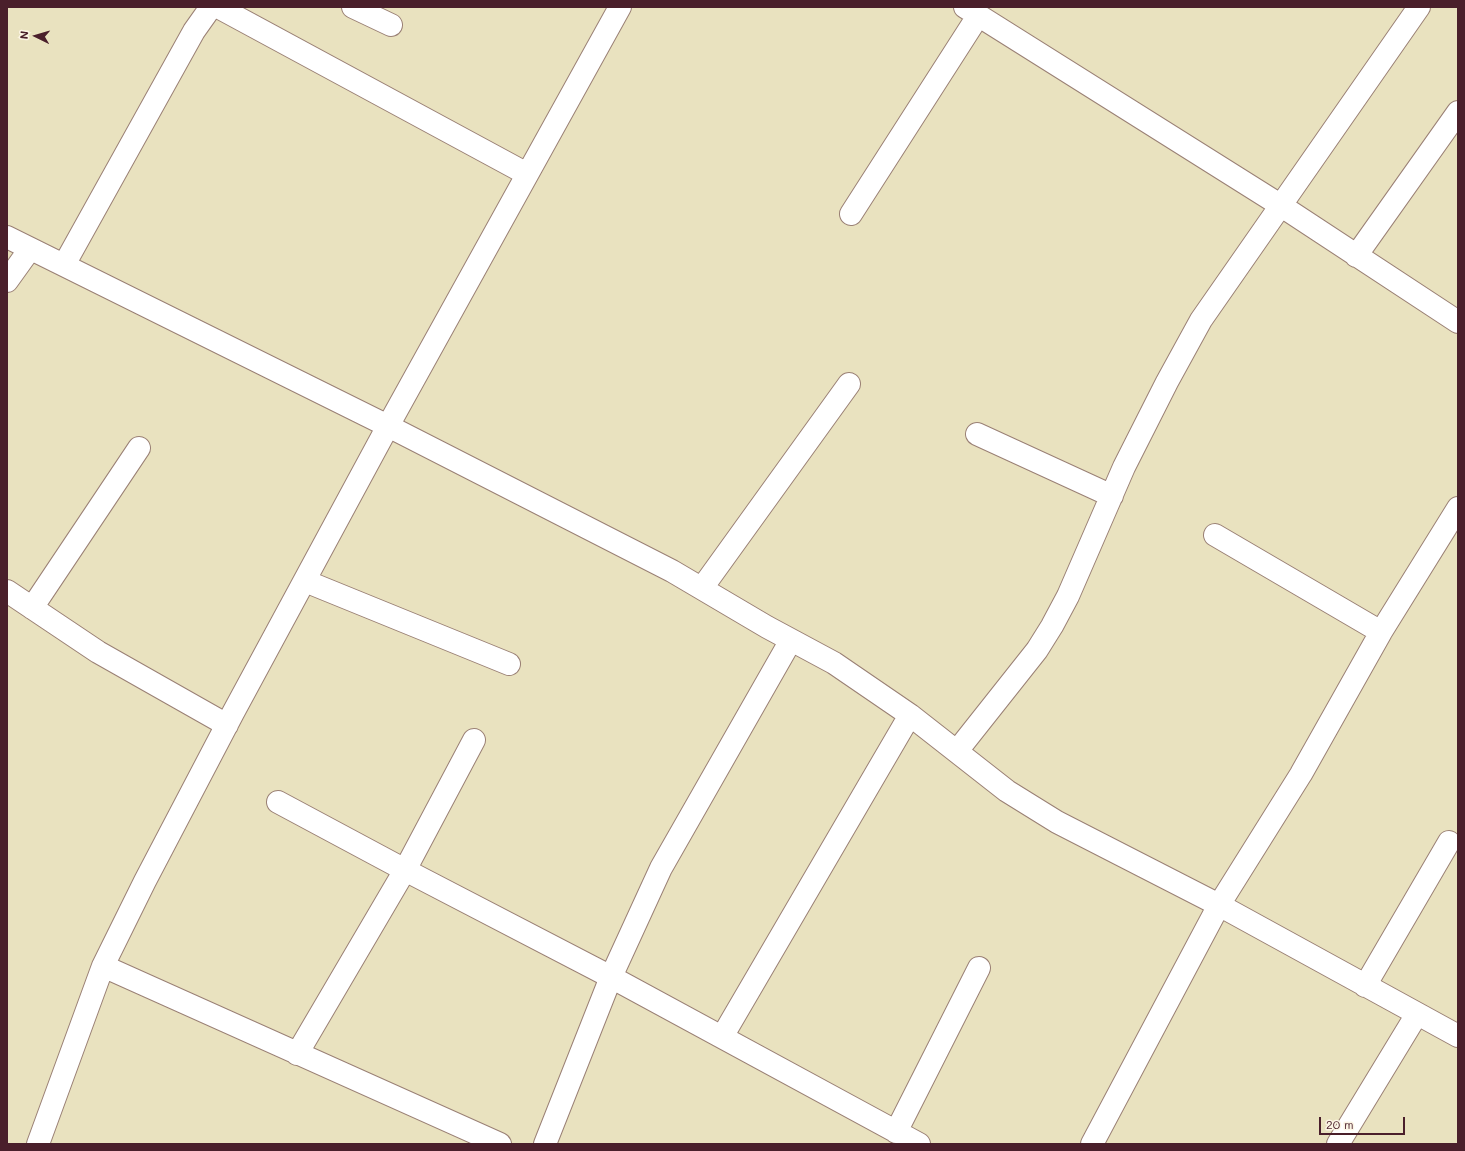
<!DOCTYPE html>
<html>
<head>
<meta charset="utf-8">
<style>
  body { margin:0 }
  #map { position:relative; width:1465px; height:1151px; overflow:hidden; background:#e9e2bf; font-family:Mali,sans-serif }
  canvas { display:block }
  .frame { position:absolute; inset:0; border:8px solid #4a1f2b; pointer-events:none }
  .north { position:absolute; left:16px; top:16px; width:40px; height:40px; -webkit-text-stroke:3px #fcf5e5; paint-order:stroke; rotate:275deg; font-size:11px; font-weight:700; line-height:16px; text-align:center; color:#4a1f2b }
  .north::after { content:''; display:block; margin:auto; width:14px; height:18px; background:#4a1f2b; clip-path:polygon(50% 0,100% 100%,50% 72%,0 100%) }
  .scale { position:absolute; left:1319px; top:1117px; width:86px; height:18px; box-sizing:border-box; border:2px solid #4a1f2b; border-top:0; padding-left:5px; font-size:12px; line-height:14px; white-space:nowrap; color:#4a1f2b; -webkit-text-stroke:3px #fcf5e5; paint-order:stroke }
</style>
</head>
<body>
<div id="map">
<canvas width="1465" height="1151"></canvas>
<div class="frame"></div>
<div class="north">N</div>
<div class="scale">20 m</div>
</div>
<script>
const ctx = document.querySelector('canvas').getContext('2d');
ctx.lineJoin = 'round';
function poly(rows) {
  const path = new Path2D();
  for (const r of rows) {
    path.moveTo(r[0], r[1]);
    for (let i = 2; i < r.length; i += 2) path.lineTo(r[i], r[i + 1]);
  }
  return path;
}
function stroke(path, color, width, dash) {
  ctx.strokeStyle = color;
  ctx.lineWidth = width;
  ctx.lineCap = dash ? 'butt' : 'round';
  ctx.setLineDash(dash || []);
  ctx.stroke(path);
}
const minor = poly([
  [218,7,527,174],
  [353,7,391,25],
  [965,7,1280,205,1458,322],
  [851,214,978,16],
  [7,237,388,426,672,571,767,627,834,663,910,715,1007,791,1057,822,1219,905,1458,1036],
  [1356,256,1458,112],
  [64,265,194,31,211,7],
  [7,281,30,249],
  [977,434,1112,496],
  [1215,535,1381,632],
  [305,581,509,664],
  [702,588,849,384],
  [7,591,98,652,227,725],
  [32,608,139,448],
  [957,751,1037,650,1052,626,1068,596,1124,467,1167,382,1201,320,1419,7],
  [278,802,405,870,611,977,919,1144],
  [103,966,500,1144],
  [1365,986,1449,842],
  [722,1037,910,715],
  [297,1054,405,870,474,740],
  [896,1132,979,968],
  [38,1144,103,966,145,881,233,713,388,426,620,7],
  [545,1144,611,977,661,868,791,640],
  [1092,1144,1219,905,1301,774,1381,632,1458,508],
  [1338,1144,1417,1014]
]);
stroke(minor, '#9a8075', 24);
stroke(minor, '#fff', 22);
</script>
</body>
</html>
